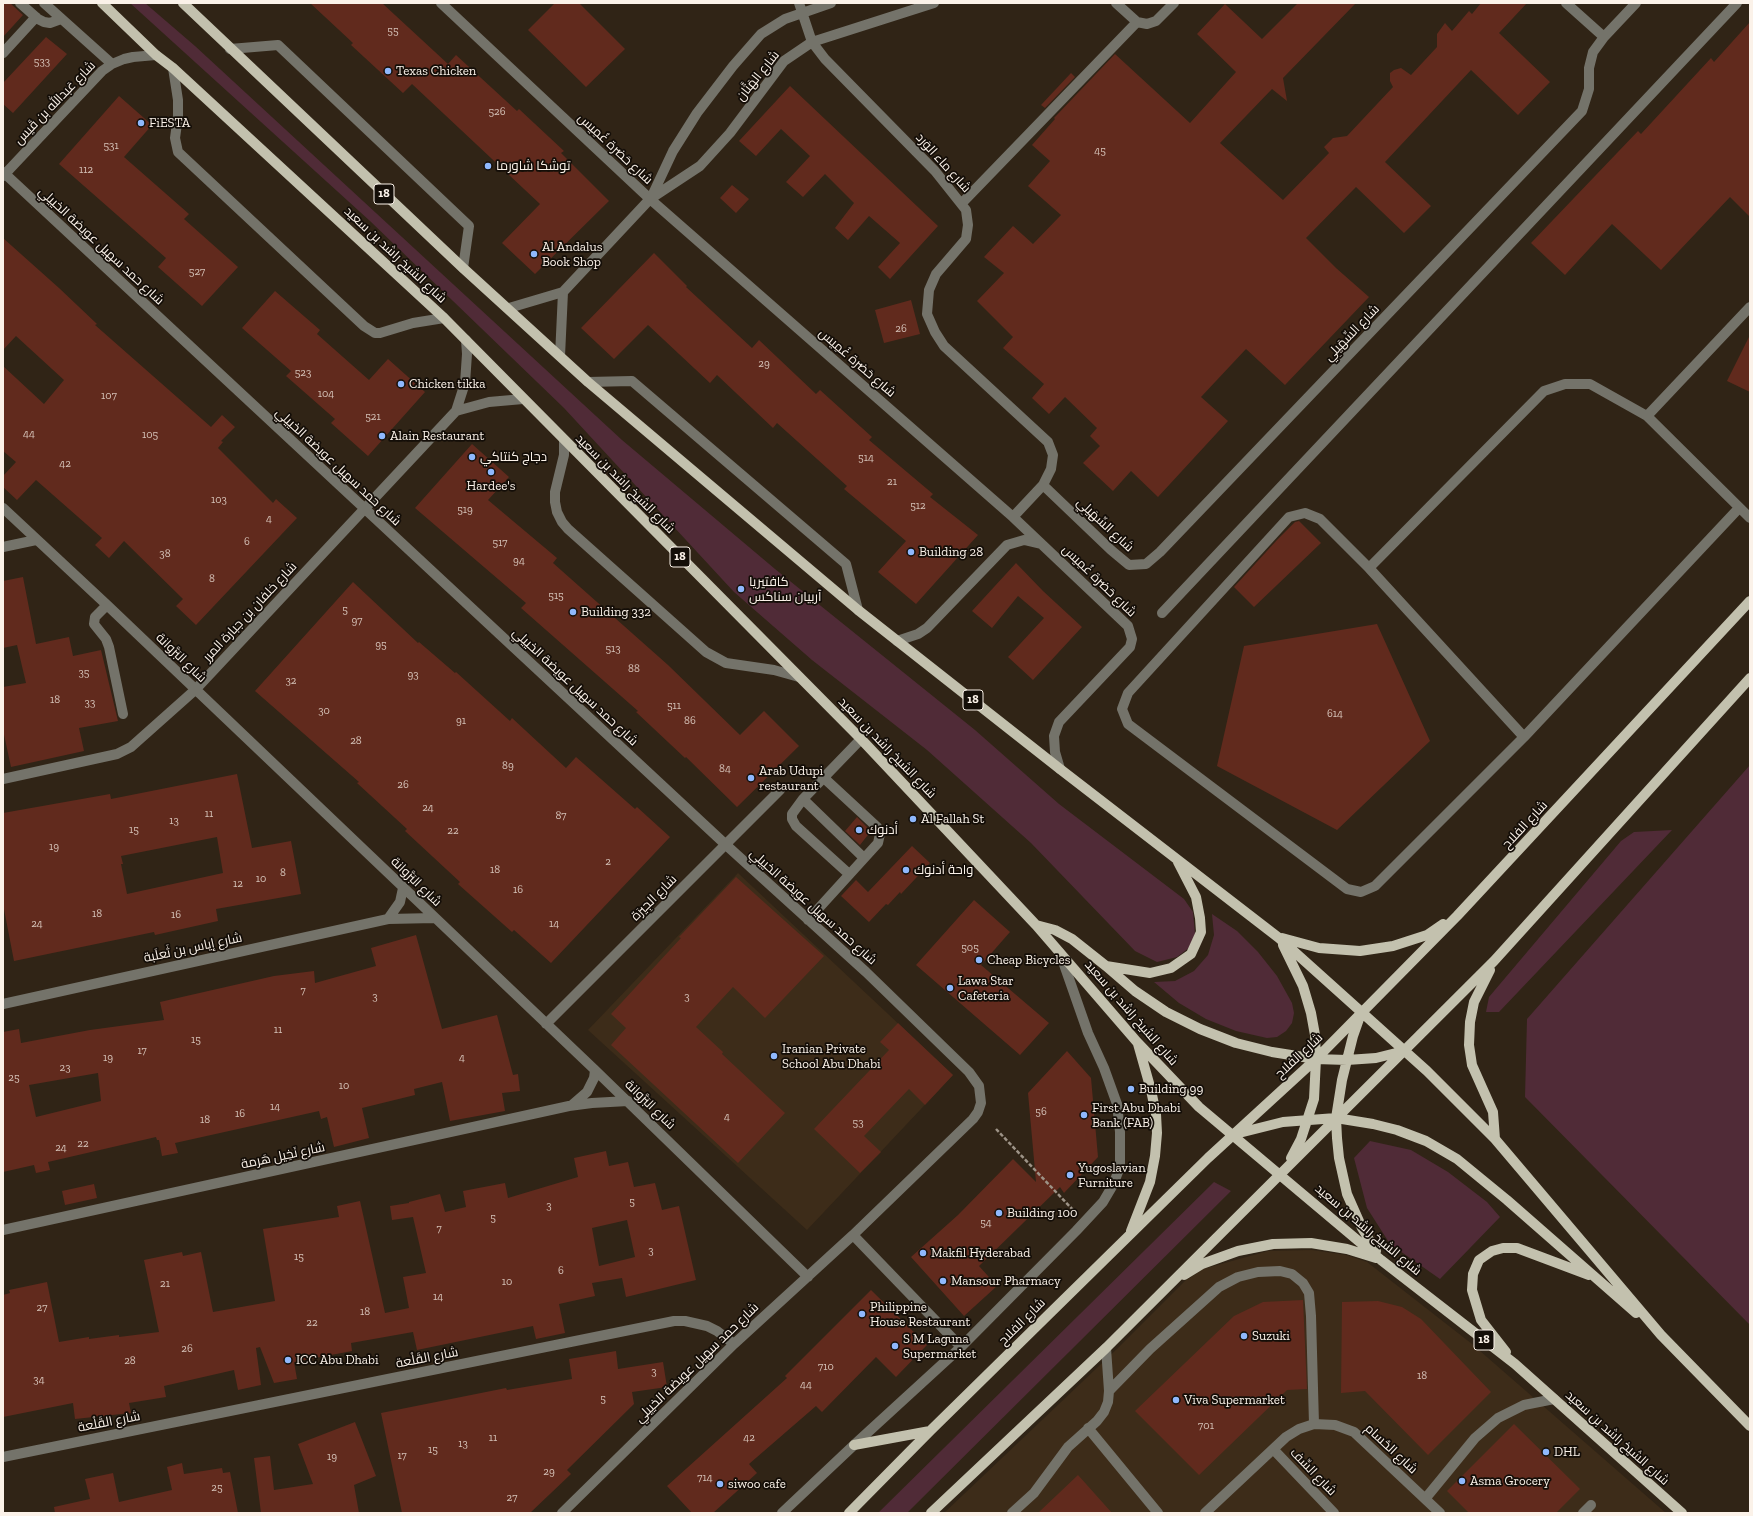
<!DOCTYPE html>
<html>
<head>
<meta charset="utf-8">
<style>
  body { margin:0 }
  #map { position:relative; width:1753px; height:1516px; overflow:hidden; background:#302416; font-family:"Zilla Slab",serif }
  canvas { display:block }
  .frame { position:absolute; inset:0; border:4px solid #fbf2e9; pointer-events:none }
</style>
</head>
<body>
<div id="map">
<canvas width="1753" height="1516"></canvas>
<div class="frame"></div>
</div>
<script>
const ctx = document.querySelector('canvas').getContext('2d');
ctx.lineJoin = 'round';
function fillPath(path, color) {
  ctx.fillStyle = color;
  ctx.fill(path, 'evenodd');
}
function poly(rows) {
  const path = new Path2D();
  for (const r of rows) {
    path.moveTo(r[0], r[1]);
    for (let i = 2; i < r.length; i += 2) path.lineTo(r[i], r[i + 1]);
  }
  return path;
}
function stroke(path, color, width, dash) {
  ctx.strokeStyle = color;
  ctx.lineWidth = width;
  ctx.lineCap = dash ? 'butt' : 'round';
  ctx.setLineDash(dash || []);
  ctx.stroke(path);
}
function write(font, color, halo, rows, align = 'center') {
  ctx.font = font + ' "Zilla Slab",Cairo,serif';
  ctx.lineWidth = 3.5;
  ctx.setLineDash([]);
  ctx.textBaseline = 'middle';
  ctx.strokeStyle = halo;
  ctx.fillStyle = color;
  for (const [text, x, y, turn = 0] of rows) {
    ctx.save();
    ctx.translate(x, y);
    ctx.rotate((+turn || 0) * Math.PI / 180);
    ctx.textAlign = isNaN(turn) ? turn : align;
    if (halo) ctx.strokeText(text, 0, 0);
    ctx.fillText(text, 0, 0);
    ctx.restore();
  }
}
fillPath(poly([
  [738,873,953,1075,807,1230,588,1030],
  [1312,1250,1346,1255,1367,1262,1472,1344,1666,1513,944,1513,1119,1347,1185,1281,1203,1269,1268,1251]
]), '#3d2c19');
fillPath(poly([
  [130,3,145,3,195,46,622,440,775,569,975,730,1059,804,1184,899,1193,912,1195,934,1190,947,1177,957,1157,962,1135,951,1031,843,927,750,812,660,734,592,564,408,370,221],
  [1750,765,1750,1325,1525,1097,1527,1019],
  [1672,830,1499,1012,1486,1012,1489,997,1621,841,1634,832],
  [1212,914,1237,931,1258,952,1277,976,1292,1003,1294,1013,1292,1023,1286,1031,1277,1037,1267,1038,1236,1031,1206,1019,1179,1003,1154,982,1175,981,1194,971,1208,955,1214,935],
  [1370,1141,1411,1150,1448,1172,1487,1202,1500,1217,1440,1279,1390,1244,1367,1208,1354,1158],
  [1214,1182,1231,1191,907,1513,878,1513]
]), '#502b37');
fillPath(poly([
  [3,3,10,3,23,15,3,37],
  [310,3,382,3,448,64,456,55,517,111,519,109,564,151,561,153,609,201,535,274,502,243,540,204,412,84,403,93,351,45,353,43],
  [555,3,579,3,625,49,586,87,528,30],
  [1298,3,1356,3,1283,78,1287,101,1272,89,1220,143,1283,200,1329,153,1324,147,1333,138,1347,136,1393,87,1390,81,1390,73,1394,70,1401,68,1411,75,1437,47,1437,34,1445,23,1452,31,1469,11,1472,14,1481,3,1527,3,1499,33,1550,82,1518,115,1471,70,1385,162,1431,206,1404,233,1356,187,1306,238,1336,268,1369,297,1285,385,1246,349,1201,397,1228,421,1158,497,1131,471,1113,491,1083,463,1100,446,1090,436,1097,428,1065,397,1049,414,1032,398,1044,384,1003,348,1013,337,977,301,1004,273,984,257,1013,226,1033,244,1061,215,1028,186,1050,161,1032,145,1055,119,1054,118,1115,54,1190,123,1236,72,1197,34,1225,4,1262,39],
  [1750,22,1750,217,1730,197,1661,270,1612,224,1565,275,1531,243,1638,131,1641,134,1711,58,1714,62],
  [46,37,67,54,13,113,3,104,3,83],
  [1071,73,1075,77,1045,108,1041,105],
  [790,86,938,226,890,279,878,267,900,243,869,216,848,240,835,228,854,203,825,174,803,197,786,182,810,156,781,129,756,156,739,141],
  [119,96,152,125,124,157,189,214,184,219,238,267,202,306,158,267,166,258,59,164],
  [732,185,749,199,736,213,720,198],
  [3,238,59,288,97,324,95,325,211,427,222,415,235,427,221,441,223,442,218,448,273,503,276,499,297,518,196,625,176,606,183,599,124,541,109,558,95,545,102,538,36,480,17,500,3,487,3,476,16,462,3,451,3,366,44,404,64,380,16,336,3,350],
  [654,253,687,286,686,287,752,348,759,340,816,394,820,390,872,437,869,440,933,494,930,497,978,535,916,604,878,572,906,541,844,489,847,486,777,423,773,428,717,375,710,383,648,325,614,359,581,328],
  [275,291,320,330,317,334,369,380,388,359,425,392,368,456,331,423,335,419,286,376,291,371,242,328],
  [911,300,920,334,884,343,875,310],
  [1750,335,1750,392,1727,381],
  [472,444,509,477,488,500,557,558,553,563,668,665,740,735,764,711,799,746,737,807,686,757,685,758,636,712,638,711,521,608,526,603,415,508],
  [1299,521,1321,543,1254,607,1234,587,1277,540,1295,522],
  [1016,563,1043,591,1082,627,1033,680,1008,657,1044,618,1018,596,992,628,972,611],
  [23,577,36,644,69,637,73,656,101,650,118,721,79,728,84,751,11,767,3,730,3,687,26,683,17,645,3,648,3,581],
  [353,582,418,643,419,642,455,673,456,672,510,721,512,718,566,768,576,757,635,809,637,807,670,837,551,963,514,930,512,932,458,884,460,882,405,831,407,829,357,783,359,782,255,691],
  [1377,624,1430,741,1337,830,1217,766,1244,646],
  [237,774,252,848,291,841,301,894,216,909,218,921,155,935,154,932,14,961,3,904,3,813,110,794,111,799],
  [217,837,223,873,127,894,121,864,123,864,121,856],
  [857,817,871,831,860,845,845,831],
  [912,846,930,863,901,894,900,892,888,905,886,904,869,922,841,896,856,880,868,892],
  [736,877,824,956,765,1018,733,987,696,1027,723,1052,722,1054,785,1113,738,1163,611,1045,626,1028,611,1014,681,938,679,937],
  [974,900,1010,932,981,965,1049,1023,1020,1055,916,965],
  [416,935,442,1029,497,1015,513,1075,518,1074,520,1091,502,1093,505,1111,450,1121,442,1082,414,1089,415,1095,362,1108,369,1138,334,1147,327,1117,321,1119,319,1111,175,1143,178,1153,162,1156,159,1140,157,1140,156,1137,48,1162,50,1170,36,1173,34,1165,3,1172,3,1032,19,1029,21,1043,90,1030,164,1020,160,1002,274,976,314,971,315,983,376,966,371,948],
  [98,1073,101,1101,36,1117,29,1085],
  [898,1023,953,1075,925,1105,909,1089,864,1136,881,1152,860,1173,814,1129,889,1050,880,1042],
  [1067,1051,1091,1078,1098,1157,1064,1193,1060,1187,979,1266,997,1286,964,1316,911,1257,958,1215,1013,1159,1036,1182,1028,1093],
  [606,1151,609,1166,628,1162,634,1187,655,1183,662,1210,679,1206,696,1280,626,1297,622,1278,592,1283,595,1296,559,1304,565,1333,536,1339,533,1326,417,1350,413,1332,351,1343,352,1351,294,1362,297,1379,274,1383,260,1347,256,1348,261,1385,238,1390,234,1370,164,1386,166,1397,129,1403,131,1413,75,1419,73,1403,3,1417,3,1295,10,1293,9,1290,47,1282,59,1342,89,1337,89,1339,119,1335,119,1337,159,1332,144,1260,182,1252,183,1256,201,1252,213,1312,275,1301,263,1229,339,1217,337,1206,360,1201,385,1313,409,1308,403,1277,426,1273,413,1217,392,1220,390,1206,409,1203,409,1202,440,1194,445,1212,466,1207,463,1191,505,1183,508,1198,578,1177,574,1158],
  [627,1220,635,1257,599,1266,592,1228],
  [94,1184,97,1198,65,1205,62,1191],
  [871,1290,927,1345,896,1377,876,1357,822,1412,816,1406,749,1464,757,1473,713,1513,692,1513,667,1486,787,1378,785,1376],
  [1303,1300,1307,1389,1287,1390,1199,1475,1135,1411,1234,1316,1263,1302],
  [1378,1301,1402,1307,1421,1319,1491,1392,1428,1455,1365,1391,1341,1393,1342,1302],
  [616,1351,618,1369,663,1362,667,1387,632,1392,634,1404,567,1470,571,1474,530,1513,402,1513,381,1413,506,1388,507,1390,572,1379,569,1359],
  [355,1422,376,1476,354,1485,359,1513,261,1513,254,1458,270,1456,274,1490,313,1484,298,1444],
  [1514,1424,1580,1489,1556,1513,1469,1513,1447,1491],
  [182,1463,184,1474,222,1468,223,1473,230,1472,238,1513,55,1513,54,1507,90,1499,85,1479,113,1473,119,1502,172,1490,167,1467],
  [1078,1475,1112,1513,1038,1513]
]), '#612a1d');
stroke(poly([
  [996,1129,1075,1212]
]), '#9d9387', 2.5, [4, 2]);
stroke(poly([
  [20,3,38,19,44,22,50,23,61,19],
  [44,3,112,64],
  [441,3,650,199,1013,517,1128,626,1132,639,1130,647,1059,722,1054,736,1055,752,1060,769],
  [799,3,812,42,825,59,935,171,966,210,968,225,966,239,936,274,929,290,927,314,935,332,944,346,1048,442,1053,455,1051,469,1043,485,1013,517],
  [1116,3,1137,22,1147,24,1156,21,1174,3],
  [1566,3,1604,37],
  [230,49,278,45,469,226,463,268],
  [3,53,36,17],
  [173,68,178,100,178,116,175,138,178,152,364,326,375,333,380,333,413,323,444,318],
  [3,172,725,844,866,972,969,1072,979,1086,981,1103,978,1112,973,1119,853,1235,734,1344,562,1513],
  [3,176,102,71,112,64,124,59,133,57,156,55],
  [651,198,673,151,697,113,733,66,761,34,785,19,831,3],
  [962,203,1137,22],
  [509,308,563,292,650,199,700,166,730,133,784,61,812,42,934,3],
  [560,356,563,292],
  [588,382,632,381,846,564,858,610],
  [456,411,489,402,523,399],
  [1647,416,1750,307],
  [564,441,564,455,555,492,555,502,557,512,562,522,568,529,706,652,726,663,774,670,799,677],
  [1043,485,1111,550,1129,565,1146,564,1160,552,1582,111,1589,89,1589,68,1593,52,1604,37,1636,3],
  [3,508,107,605,595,1070,808,1277],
  [3,547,36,540],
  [1369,568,1544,391,1565,384,1590,384,1647,416,1750,518],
  [107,605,95,617,94,624,106,639,109,647,123,714],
  [1162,613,1737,3],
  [897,641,918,634,927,628,1007,545,1024,540,1041,544],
  [1524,737,1369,568,1320,519,1305,513,1289,517,1128,693,1122,709,1128,724,1347,889,1361,892,1375,886,1524,737,1739,508],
  [3,779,117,754,131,747,195,690,456,411,465,383,467,354,466,340],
  [803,799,864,858],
  [849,874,796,826,792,819,792,814,803,799,861,739],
  [388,919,400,902,403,888],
  [808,920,878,843,880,834,877,827,824,778],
  [3,1004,388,919,435,918],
  [546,1024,780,790],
  [572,1105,587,1092,594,1078,595,1070],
  [3,1230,569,1106,592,1103,628,1101],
  [853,1235,961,1347],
  [1109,1391,1150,1349,1219,1287,1238,1277,1258,1272,1280,1271,1292,1274,1303,1283,1309,1293,1311,1316,1314,1424],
  [1088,1428,1158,1513],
  [1273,1449,1334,1513],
  [3,1457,674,1321,685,1321,707,1326,717,1331,734,1344],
  [1425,1499,1475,1438,1498,1418,1524,1405,1554,1399],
  [782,1513,854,1445,961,1347,1076,1231,1103,1202,1113,1185,1120,1167,1120,1132,1117,1104,1104,1068,1088,1033,1060,953],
  [1012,1513,1034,1493,1068,1447,1097,1421,1104,1412,1108,1402,1109,1391,1106,1348],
  [1205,1513,1286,1437,1299,1429,1314,1424,1335,1425,1354,1432,1440,1513],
  [1583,1513,1591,1505]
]), '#74736a', 10);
stroke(poly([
  [102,3,156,55,173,68,444,318,861,739,1036,925,1137,1042,1199,1107,1381,1260,1515,1364,1682,1513],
  [183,3,463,268,588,382,858,610,1060,769,1279,938,1427,1071,1495,1139,1661,1335,1750,1426],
  [1036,925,1055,930,1072,939,1106,966,1150,973,1171,968,1191,954,1201,932,1200,918,1196,897,1178,862],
  [1282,938,1319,948,1360,951,1393,946,1427,935,1443,924],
  [1283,945,1303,986,1311,1013,1315,1035,1316,1059,1314,1099,1301,1139,1291,1158],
  [1106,966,1135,991,1166,1012,1200,1029,1236,1043,1272,1052,1316,1059,1347,1060,1376,1058,1404,1051],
  [1490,970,1474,1002,1470,1022,1469,1045,1472,1065,1493,1112,1495,1139],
  [1360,1016,1353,1036,1342,1080,1336,1118,1337,1138,1339,1158,1347,1194,1362,1228,1376,1251],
  [1235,1134,1283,1122,1336,1118,1373,1124,1397,1130,1426,1141,1457,1159,1507,1200,1636,1313],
  [1131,1231,1150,1182,1155,1156,1157,1133,1156,1114,1151,1090,1138,1044],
  [1184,1275,1202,1264,1238,1251,1273,1244,1311,1243,1347,1249,1376,1258],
  [1506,1352,1481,1320,1472,1290,1473,1274,1479,1260,1492,1251,1503,1248,1517,1248,1589,1275],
  [854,1445,930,1431],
  [849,1513,930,1431,1208,1158,1316,1059,1387,987,1457,916,1750,601],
  [931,1513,1106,1348,1494,961,1750,678]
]), '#c3c1ae', 10);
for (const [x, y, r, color] of [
  [388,71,4,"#8fb8fd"],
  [141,123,4,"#8fb8fd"],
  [488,166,4,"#8fb8fd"],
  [534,254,4,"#8fb8fd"],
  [401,384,4,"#8fb8fd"],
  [382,436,4,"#8fb8fd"],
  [472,457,4,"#8fb8fd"],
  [491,472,4,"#8fb8fd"],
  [911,552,4,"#8fb8fd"],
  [741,589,4,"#8fb8fd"],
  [573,612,4,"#8fb8fd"],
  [751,778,4,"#8fb8fd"],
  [913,819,4,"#8fb8fd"],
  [859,830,4,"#8fb8fd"],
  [906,870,4,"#8fb8fd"],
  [979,960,4,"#8fb8fd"],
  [950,988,4,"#8fb8fd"],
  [774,1056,4,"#8fb8fd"],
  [1131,1089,4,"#8fb8fd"],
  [1084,1115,4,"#8fb8fd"],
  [1070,1175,4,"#8fb8fd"],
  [999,1213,4,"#8fb8fd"],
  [923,1253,4,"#8fb8fd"],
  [943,1281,4,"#8fb8fd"],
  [862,1314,4,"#8fb8fd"],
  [1244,1336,4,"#8fb8fd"],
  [895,1346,4,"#8fb8fd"],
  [288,1360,4,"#8fb8fd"],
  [1176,1400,4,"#8fb8fd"],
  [1546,1452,4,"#8fb8fd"],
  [1462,1481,4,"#8fb8fd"],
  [720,1484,4,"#8fb8fd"]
]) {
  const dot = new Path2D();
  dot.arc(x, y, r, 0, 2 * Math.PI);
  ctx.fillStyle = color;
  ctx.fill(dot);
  stroke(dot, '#140e08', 1.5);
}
write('11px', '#d4c0b6', null, [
  ["55",393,31],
  ["533",42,62],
  ["526",497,112],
  ["531",111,146],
  ["45",1100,151],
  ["112",86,170],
  ["527",197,272],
  ["26",901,329],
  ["29",764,364],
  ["523",303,373],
  ["104",326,394],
  ["107",109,396],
  ["521",373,417],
  ["44",29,434],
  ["105",150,435],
  ["514",866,458],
  ["42",65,464],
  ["21",892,482],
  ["103",219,500],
  ["512",918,506],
  ["519",465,510],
  ["4",269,519],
  ["6",247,542],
  ["517",500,543],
  ["38",165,554],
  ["94",519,561],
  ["8",212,579],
  ["515",556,596],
  ["5",345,610],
  ["97",357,621],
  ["95",381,645],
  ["513",613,649],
  ["88",634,669],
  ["35",84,673],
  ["93",413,675],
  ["32",291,681],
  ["18",55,700],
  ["33",90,703],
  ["511",674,706],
  ["30",324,711],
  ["614",1335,714],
  ["91",461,721],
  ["86",690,721],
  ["28",356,741],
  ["89",508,766],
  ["84",725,769],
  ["26",403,785],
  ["24",428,808],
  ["11",209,814],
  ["87",561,816],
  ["13",174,821],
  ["15",134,830],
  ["22",453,831],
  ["19",54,847],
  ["2",608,862],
  ["18",495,870],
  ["8",283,873],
  ["10",261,879],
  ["12",238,884],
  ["16",518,890],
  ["18",97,914],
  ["16",176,915],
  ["24",37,924],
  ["14",554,924],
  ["505",970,948],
  ["7",303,991],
  ["3",375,997],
  ["3",687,997],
  ["11",278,1030],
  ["15",196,1040],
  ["17",142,1051],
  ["19",108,1058],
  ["4",462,1058],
  ["23",65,1068],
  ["25",14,1078],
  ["10",344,1086],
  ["14",275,1107],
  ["56",1041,1112],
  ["16",240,1114],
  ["4",727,1117],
  ["18",205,1120],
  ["53",858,1123],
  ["22",83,1144],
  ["24",61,1148],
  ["5",632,1202],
  ["3",549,1206],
  ["5",493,1218],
  ["54",986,1223],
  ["7",439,1229],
  ["3",651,1251],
  ["15",299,1257],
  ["6",561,1271],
  ["10",507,1282],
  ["21",165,1284],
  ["14",438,1297],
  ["27",42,1308],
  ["18",365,1312],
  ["22",312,1323],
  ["26",187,1349],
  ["28",130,1361],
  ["710",826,1367],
  ["3",654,1372],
  ["18",1422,1376],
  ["34",39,1380],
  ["44",806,1385],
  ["5",603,1399],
  ["701",1206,1426],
  ["11",493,1438],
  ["42",749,1438],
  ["13",463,1444],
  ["15",433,1450],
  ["17",402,1456],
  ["19",332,1457],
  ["29",549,1472],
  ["714",705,1478],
  ["25",217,1488],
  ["27",512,1498]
]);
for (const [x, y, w] of [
  [384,194,20],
  [680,557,20],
  [973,700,20],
  [1484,1340,20]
]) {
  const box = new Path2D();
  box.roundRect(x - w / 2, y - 10, w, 20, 3);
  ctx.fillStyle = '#140e08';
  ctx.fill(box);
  stroke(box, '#fbf2e9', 1);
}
write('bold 12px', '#fbf2e9', null, [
  ["18",384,194],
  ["18",680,557],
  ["18",973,700],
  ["18",1484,1340]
]);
write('13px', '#fbf2e9', '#140e08', [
  ["Texas Chicken",396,71],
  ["FiESTA",149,123],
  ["توشكا شاورما",496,166],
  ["Al Andalus",542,247],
  ["Book Shop",542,262],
  ["Chicken tikka",409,384],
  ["Alain Restaurant",390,436],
  ["دجاج كنتاكي",480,457],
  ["Hardee's",491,486,"center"],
  ["Building 28",919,552],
  ["كافتيريا",749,582],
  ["آربيان سناكس",749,597],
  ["Building 332",581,612],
  ["Arab Udupi",759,771],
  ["restaurant",759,786],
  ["Al Fallah St",921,819],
  ["أدنوك",867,830],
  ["واحة أدنوك",914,870],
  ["Cheap Bicycles",987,960],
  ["Lawa Star",958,981],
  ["Cafeteria",958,996],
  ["Iranian Private",782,1049],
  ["School Abu Dhabi",782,1064],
  ["Building 99",1139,1089],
  ["First Abu Dhabi",1092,1108],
  ["Bank (FAB)",1092,1123],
  ["Yugoslavian",1078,1168],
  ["Furniture",1078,1183],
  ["Building 100",1007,1213],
  ["Makfil Hyderabad",931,1253],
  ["Mansour Pharmacy",951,1281],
  ["Philippine",870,1307],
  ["House Restaurant",870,1322],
  ["Suzuki",1252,1336],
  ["S M Laguna",903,1339],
  ["Supermarket",903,1354],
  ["ICC Abu Dhabi",296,1360],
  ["Viva Supermarket",1184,1400],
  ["DHL",1554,1452],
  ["Asma Grocery",1470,1481],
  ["siwoo cafe",728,1484]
], 'left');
write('13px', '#fbf2e9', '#140e08', [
  ["شارع الهَتَّان",758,76,-51],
  ["شارع عَبدالله بن قَيس",55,103,-46],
  ["شارع حَضرة غُمِيس",615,149,43],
  ["شارع ماء الوَرد",943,163,48],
  ["شارع حمد سهيل عويضة الخييلي",101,246,43],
  ["شارع الشيخ راشد بن سعيد",395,255,43],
  ["شارع السِّهَيلِي",1352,333,-46],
  ["شارع حَضرة غُمِيس",857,363,41],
  ["شارع حمد سهيل عويضة الخييلي",338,467,43],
  ["شارع الشيخ راشد بن سعيد",625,484,45],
  ["شارع السِّهَيلِي",1105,525,43],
  ["شارع حَضرة غُمِيس",1099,581,44],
  ["شارع خلفان بن جبارة المرر",250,612,-47],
  ["شارع البَرَّوانة",181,658,44],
  ["شارع حمد سهيل عويضة الخييلي",575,687,43],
  ["شارع الشيخ راشد بن سعيد",887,748,46],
  ["شارع الفلاح",1525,825,-47],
  ["شارع البَرَّوانة",416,882,44],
  ["شارع الجِيرَة",654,898,-45],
  ["شارع حمد سهيل عويضة الخييلي",813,907,42],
  ["شارع إياس بن ثَعلَبة",193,948,-12],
  ["شارع الشيخ راشد بن سعيد",1131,1013,49],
  ["شارع الفلاح",1299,1056,-43],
  ["شارع البَرَّوانة",650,1105,44],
  ["شارع نَخِيل هَرمة",283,1156,-12],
  ["شارع الشيخ راشد بن سعيد",1368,1230,40],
  ["شارع الفلاح",1022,1322,-45],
  ["شارع القَلْعة",427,1358,-11],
  ["شارع حمد سهيل عويضة الخييلي",697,1363,-44],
  ["شارع القَلْعة",109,1422,-11],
  ["شارع الشيخ راشد بن سعيد",1617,1438,42],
  ["شارع الحُسام",1391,1449,43],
  ["شارع السِّف",1313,1472,46]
]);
</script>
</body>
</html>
